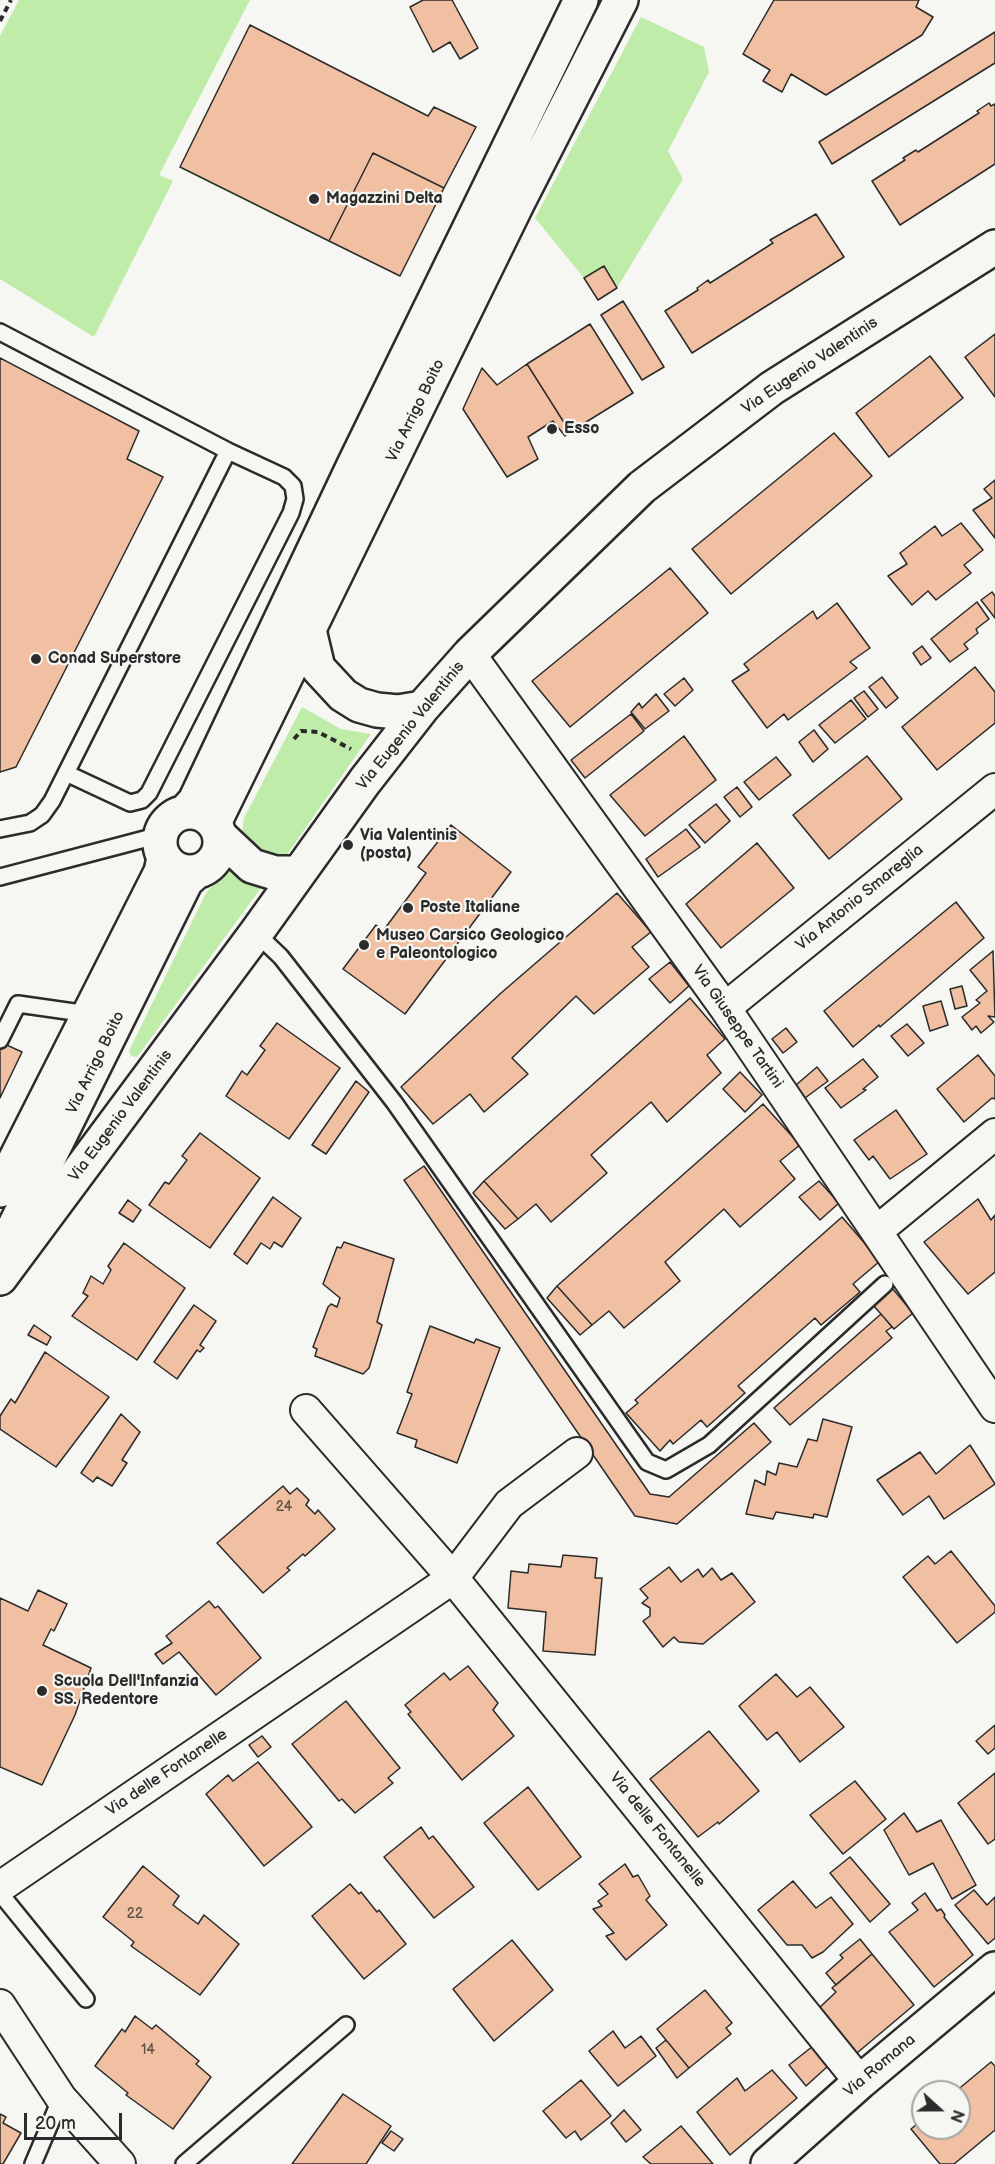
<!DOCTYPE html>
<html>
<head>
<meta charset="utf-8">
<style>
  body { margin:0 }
  #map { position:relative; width:995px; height:2164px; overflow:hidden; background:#f6f6f2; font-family:"Balsamiq Sans",sans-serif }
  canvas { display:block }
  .north { position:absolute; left:911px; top:2080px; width:60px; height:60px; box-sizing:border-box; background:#f6f6f2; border:2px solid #a5a5a2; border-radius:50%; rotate:111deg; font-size:16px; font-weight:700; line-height:24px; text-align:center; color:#2b2b2b }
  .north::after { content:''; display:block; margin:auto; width:21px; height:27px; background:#2b2b2b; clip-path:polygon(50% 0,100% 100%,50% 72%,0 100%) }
  .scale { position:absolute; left:24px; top:2113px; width:98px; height:27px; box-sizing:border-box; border:3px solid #2b2b2b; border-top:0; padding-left:8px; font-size:18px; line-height:21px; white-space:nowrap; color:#2b2b2b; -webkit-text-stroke:4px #f6f6f2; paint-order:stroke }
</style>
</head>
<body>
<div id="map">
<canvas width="995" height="2164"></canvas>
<div class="north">N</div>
<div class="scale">20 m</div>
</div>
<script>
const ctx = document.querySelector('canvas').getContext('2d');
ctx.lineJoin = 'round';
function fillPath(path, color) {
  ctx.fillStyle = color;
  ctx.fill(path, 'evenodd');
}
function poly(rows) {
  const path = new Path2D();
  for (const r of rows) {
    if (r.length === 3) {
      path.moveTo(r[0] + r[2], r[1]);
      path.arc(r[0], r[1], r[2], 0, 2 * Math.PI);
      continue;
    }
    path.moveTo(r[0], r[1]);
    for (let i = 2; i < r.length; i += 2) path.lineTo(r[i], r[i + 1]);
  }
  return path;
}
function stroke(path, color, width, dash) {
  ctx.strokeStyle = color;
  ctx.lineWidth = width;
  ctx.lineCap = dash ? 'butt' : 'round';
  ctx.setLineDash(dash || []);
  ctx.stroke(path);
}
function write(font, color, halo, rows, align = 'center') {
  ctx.font = font + ' "Balsamiq Sans",sans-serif';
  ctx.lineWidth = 4.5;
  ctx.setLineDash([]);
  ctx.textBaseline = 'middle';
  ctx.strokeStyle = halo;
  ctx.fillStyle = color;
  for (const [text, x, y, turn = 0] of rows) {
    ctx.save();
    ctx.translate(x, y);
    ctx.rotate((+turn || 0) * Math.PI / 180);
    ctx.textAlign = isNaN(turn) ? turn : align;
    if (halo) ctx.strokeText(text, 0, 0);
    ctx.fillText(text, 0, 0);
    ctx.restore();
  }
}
fillPath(poly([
  [19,0,250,0,159,175,173,181,94,337,0,279,0,36],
  [641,17,704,47,709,72,668,151,683,179,617,288,604,266,584,278,535,218],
  [302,707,341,729,371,734,286,856,271,856,255,851,241,838,244,818],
  [227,868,242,880,261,888,137,1057,131,1056,129,1051,206,893]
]), '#c0eca9');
const building = poly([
  [423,0,452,0,478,48,460,59,450,42,433,52,410,7,423,0],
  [774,0,919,0,916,7,933,17,922,35,826,95,791,74,782,92,763,81,770,70,743,54,774,0],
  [250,25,428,116,434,107,476,127,444,188,373,153,329,241,180,167,250,25],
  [995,32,995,63,832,164,819,142,995,32],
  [989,103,991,106,995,104,995,164,900,225,872,181,905,160,903,158,916,150,918,152,979,113,977,111,989,103],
  [373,153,444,188,400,276,329,241,373,153],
  [816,214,844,257,692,353,665,311,698,290,697,288,708,280,710,283,773,243,770,240,816,214],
  [604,266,617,288,598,300,584,278,604,266],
  [623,301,664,367,642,380,601,315,623,301],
  [590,324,633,393,570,432,527,364,590,324],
  [995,334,995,397,965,357,995,334],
  [930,356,963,398,889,457,856,413,930,356],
  [0,358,139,431,127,459,163,477,16,767,0,772,0,358],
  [527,364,570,432,565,436,553,421,528,437,538,459,507,477,463,409,482,368,497,385,527,364],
  [834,433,872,476,731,594,692,549,834,433],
  [995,480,995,538,973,510,992,498,984,489,995,480],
  [961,523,983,550,964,565,971,573,936,600,928,591,912,605,888,576,907,564,900,553,935,526,942,536,961,523],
  [670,568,708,613,570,727,532,681,670,568],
  [992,592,995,596,995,618,981,600,992,592],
  [977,602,989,619,976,629,978,633,964,644,968,649,950,662,931,639,977,602],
  [837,603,870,648,850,662,857,668,788,720,784,714,767,728,732,681,749,670,744,664,813,611,817,619,837,603],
  [922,646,931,658,921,665,913,653,922,646],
  [975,667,995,692,995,723,937,770,902,727,975,667],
  [882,677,898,698,886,708,869,687,882,677],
  [684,678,693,690,675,706,664,694,684,678],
  [864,691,878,709,868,717,854,698,864,691],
  [656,694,669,711,645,729,631,712,639,703,642,708,656,694],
  [851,700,866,719,835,743,819,725,851,700],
  [631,714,644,731,585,778,571,760,631,714],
  [814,730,828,749,813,762,799,742,814,730],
  [684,736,716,780,645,836,610,795,684,736],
  [867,756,902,799,829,859,793,815,867,756],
  [776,757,791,775,759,800,744,782,776,757],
  [737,787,752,807,740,817,724,797,737,787],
  [716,804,730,821,705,843,689,825,716,804],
  [451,825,511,872,405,1014,343,969,376,925,383,931,426,873,418,867,451,825],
  [686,829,700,847,658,877,646,859,686,829],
  [757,843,794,888,721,948,686,904,757,843],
  [617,893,651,932,632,947,649,967,594,1014,576,996,512,1058,528,1074,484,1112,470,1094,433,1124,401,1087,501,993,617,893],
  [956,902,984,938,880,1027,879,1025,853,1047,824,1011,956,902],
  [993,951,995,1017,988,1016,994,1022,981,1033,976,1026,972,1030,962,1017,980,1003,976,1000,987,991,970,970,993,951],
  [670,962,689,986,670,1003,649,979,670,962],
  [962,986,967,1006,955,1009,950,989,962,986],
  [690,998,725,1039,707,1055,721,1073,667,1122,651,1102,635,1116,591,1155,607,1173,551,1222,536,1204,518,1219,484,1181,690,998],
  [941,1001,948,1025,930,1031,923,1006,941,1001],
  [277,1023,340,1068,289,1139,226,1096,242,1071,247,1075,265,1050,260,1046,277,1023],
  [907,1024,924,1043,908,1056,891,1036,907,1024],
  [786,1028,797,1042,783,1053,772,1039,786,1028],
  [0,1042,22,1052,0,1098,0,1042],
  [978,1055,995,1076,995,1099,992,1098,964,1122,937,1089,978,1055],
  [863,1059,878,1077,863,1089,866,1090,841,1108,825,1088,863,1059],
  [817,1067,828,1081,805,1098,796,1085,817,1067],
  [740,1072,762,1095,745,1112,723,1089,740,1072],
  [356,1081,369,1092,326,1154,312,1145,356,1081],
  [763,1104,800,1145,780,1161,795,1179,740,1227,724,1209,665,1262,680,1281,624,1328,609,1311,592,1325,557,1286,763,1104],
  [896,1110,927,1154,890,1179,873,1156,869,1160,854,1140,896,1110],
  [200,1133,260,1178,210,1248,149,1205,165,1182,169,1184,187,1160,182,1156,200,1133],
  [424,1166,650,1494,669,1497,754,1423,771,1442,677,1524,635,1516,404,1180,424,1166],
  [484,1181,518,1219,505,1229,473,1193,484,1181],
  [819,1181,839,1203,820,1220,799,1197,819,1181],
  [273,1197,301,1218,282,1247,274,1242,270,1249,261,1243,247,1264,234,1254,273,1197],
  [978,1199,991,1220,995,1215,995,1272,968,1294,924,1242,978,1199],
  [128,1200,141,1210,133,1222,119,1213,128,1200],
  [842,1217,880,1261,853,1284,860,1292,821,1325,815,1318,738,1386,745,1393,707,1427,701,1420,673,1444,670,1440,660,1451,626,1413,638,1403,635,1400,842,1217],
  [344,1242,394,1259,377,1322,382,1325,369,1368,363,1374,315,1356,317,1349,313,1347,328,1307,331,1304,337,1307,340,1298,323,1284,337,1247,341,1248,344,1242],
  [124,1243,185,1288,137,1360,72,1316,88,1296,83,1293,91,1276,103,1284,111,1270,108,1266,124,1243],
  [557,1286,592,1325,580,1335,547,1298,557,1286],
  [892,1288,913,1313,894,1329,873,1305,892,1288],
  [194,1305,216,1321,200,1345,204,1348,200,1352,197,1350,177,1379,154,1362,194,1305],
  [881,1314,892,1327,886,1331,892,1338,790,1425,774,1408,881,1314],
  [34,1325,51,1337,47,1345,28,1335,34,1325],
  [430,1326,474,1343,476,1339,500,1348,457,1463,415,1447,417,1440,397,1433,412,1394,407,1392,430,1326],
  [45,1352,109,1397,56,1467,0,1429,0,1416,11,1399,15,1403,45,1352],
  [121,1414,140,1432,122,1460,127,1463,112,1486,97,1477,93,1482,81,1473,121,1414],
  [823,1419,852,1427,827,1517,814,1514,813,1518,776,1512,773,1519,746,1514,755,1480,765,1485,767,1471,776,1475,779,1463,797,1467,808,1439,817,1441,823,1419],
  [970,1445,995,1484,944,1519,929,1496,903,1515,877,1480,920,1452,936,1474,970,1445],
  [283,1486,290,1494,297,1488,309,1500,306,1505,315,1514,318,1510,335,1529,305,1556,303,1554,287,1568,290,1570,263,1593,217,1543,283,1486],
  [951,1551,995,1606,995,1612,957,1643,903,1577,928,1556,935,1564,951,1551],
  [563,1555,597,1558,595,1578,602,1578,595,1655,543,1651,546,1612,508,1608,511,1571,528,1573,529,1564,561,1567,563,1555],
  [669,1567,681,1582,698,1569,703,1577,712,1568,721,1580,732,1573,755,1602,703,1644,679,1642,674,1637,663,1647,643,1621,650,1616,650,1608,642,1603,648,1598,640,1589,669,1567],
  [38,1590,67,1604,54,1631,51,1629,43,1645,91,1668,75,1715,42,1785,0,1767,0,1598,28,1611,38,1590],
  [209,1601,215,1608,218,1606,261,1658,216,1695,179,1652,163,1664,155,1654,172,1643,166,1636,209,1601],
  [468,1666,498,1703,493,1710,514,1736,462,1780,408,1714,411,1712,405,1705,444,1673,450,1680,468,1666],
  [776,1674,797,1697,810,1687,844,1727,800,1762,777,1732,767,1740,739,1706,776,1674],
  [346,1701,400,1768,388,1778,393,1783,355,1813,342,1799,339,1801,292,1744,346,1701],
  [995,1725,995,1748,988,1754,976,1741,995,1725],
  [709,1731,759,1791,719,1824,718,1822,698,1837,650,1779,709,1731],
  [262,1736,271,1747,258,1757,249,1745,262,1736],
  [258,1762,312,1827,264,1866,206,1794,228,1775,233,1781,258,1762],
  [995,1773,995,1839,988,1844,958,1803,995,1773],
  [855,1781,886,1819,843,1854,810,1815,855,1781],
  [528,1787,581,1857,538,1890,484,1823,528,1787],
  [904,1813,917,1832,941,1820,976,1885,952,1899,933,1863,909,1875,884,1830,904,1813],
  [421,1827,429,1839,433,1836,474,1887,434,1918,384,1857,421,1827],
  [850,1857,890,1904,870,1922,830,1873,850,1857],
  [625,1864,633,1877,638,1875,650,1896,646,1900,667,1925,626,1960,606,1936,614,1933,593,1909,602,1906,598,1901,608,1894,599,1884,625,1864],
  [143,1866,179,1896,173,1905,198,1924,204,1915,239,1944,200,1995,131,1946,134,1942,103,1917,143,1866],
  [793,1881,816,1908,831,1897,853,1924,823,1952,812,1958,802,1945,787,1945,758,1910,793,1881],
  [350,1884,359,1894,361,1892,377,1912,379,1910,406,1944,364,1979,312,1916,350,1884],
  [974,1890,987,1905,995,1897,995,1938,988,1944,955,1905,974,1890],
  [925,1893,937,1911,941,1909,945,1915,944,1917,973,1955,934,1987,889,1932,918,1910,912,1903,925,1893],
  [860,1939,872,1954,836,1985,826,1973,843,1958,840,1955,860,1939],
  [512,1940,553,1990,494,2041,453,1989,512,1940],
  [872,1954,914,2005,857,2053,818,2009,836,1992,832,1988,872,1954],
  [705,1990,732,2023,726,2028,731,2034,689,2068,657,2029,705,1990],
  [135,2016,152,2029,156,2025,199,2061,196,2064,211,2077,173,2129,126,2095,128,2093,95,2066,122,2029,125,2032,135,2016],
  [613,2031,625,2048,641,2036,656,2056,618,2086,589,2051,613,2031],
  [666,2040,689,2068,677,2078,656,2048,666,2040],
  [813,2046,828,2066,806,2086,789,2065,813,2046],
  [991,2062,995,2066,995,2130,954,2164,940,2164,911,2129,923,2119,923,2128,959,2128,959,2092,955,2092,991,2062],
  [772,2070,797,2098,730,2155,697,2112,737,2078,745,2091,772,2070],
  [581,2080,611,2116,581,2140,575,2131,566,2138,543,2111,581,2080],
  [343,2094,391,2126,366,2164,292,2164,343,2094],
  [624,2110,641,2130,626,2142,611,2123,624,2110],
  [0,2114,6,2117,3,2123,21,2133,3,2164,0,2164,0,2114],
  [681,2126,713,2164,651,2164,643,2157,681,2126],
  [391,2131,403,2139,394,2151,382,2143,391,2131]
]);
fillPath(building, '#f1bfa1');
stroke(building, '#2b2b2b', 1.5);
const lane = poly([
  [0,332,228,451,52,801,42,815,30,823,0,829],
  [66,773,130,803,142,800,149,793,291,513,295,499,293,486,284,477,228,451],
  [0,877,160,835],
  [256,933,281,957,394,1102,647,1462,666,1470,709,1445,885,1284],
  [0,1040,18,1004,88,1014],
  [0,1893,86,1999],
  [33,2164,61,2098],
  [184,2164,346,2025]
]);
const street = poly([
  [470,654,725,1008,995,1407],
  [725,1008,995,789],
  [877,1231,995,1134],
  [306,1410,453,1578,860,2082],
  [0,1887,453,1578,509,1504,577,1453],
  [0,2005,61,2098,120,2164]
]);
const secondary = poly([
  [309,630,318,668,343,695,359,705,377,710,398,712,422,708],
  [221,837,252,866,275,873,298,873],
  [0,1278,256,933,365,781,422,708,470,654,642,487,772,388,995,247],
  [768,2164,860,2082,995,1969]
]);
const primary = poly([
  [190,842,30],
  [185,812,195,801,354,465,581,0],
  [216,825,217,817,517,204,621,0],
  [0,1190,161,872,164,858],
  [0,1256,186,881,196,872]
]);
stroke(lane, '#2b2b2b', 20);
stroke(street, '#2b2b2b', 34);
stroke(secondary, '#2b2b2b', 38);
stroke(primary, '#2b2b2b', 38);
stroke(poly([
  [0,21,11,0],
  [294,739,301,731,318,732,351,749]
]), '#2b2b2b', 4, [6, 4.5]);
stroke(lane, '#f6f6f2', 15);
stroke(street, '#f6f6f2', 30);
stroke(secondary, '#f6f6f2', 33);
stroke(primary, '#f6f6f2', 33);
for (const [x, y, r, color] of [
  [314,199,6,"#2b2b2b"],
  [552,429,6,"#2b2b2b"],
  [36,659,6,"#2b2b2b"],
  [348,845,6,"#2b2b2b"],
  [408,908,6,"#2b2b2b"],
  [364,945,6,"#2b2b2b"],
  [42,1691,6,"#2b2b2b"]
]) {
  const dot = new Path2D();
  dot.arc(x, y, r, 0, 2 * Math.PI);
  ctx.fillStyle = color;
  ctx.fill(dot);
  stroke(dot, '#f6f6f2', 2);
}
write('14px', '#5c5048', null, [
  ["24",284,1507],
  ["22",135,1914],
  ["14",148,2050]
]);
write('bold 16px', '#2b2b2b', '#f6f6f2', [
  ["Magazzini Delta",326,199],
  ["Esso",564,429],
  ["Conad Superstore",48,659],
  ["Via Valentinis",360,836],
  ["(posta)",360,854],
  ["Poste Italiane",420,908],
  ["Museo Carsico Geologico",376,936],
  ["e Paleontologico",376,954],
  ["Scuola Dell'Infanzia",54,1682],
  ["SS. Redentore",54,1700]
], 'left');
write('16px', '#2b2b2b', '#f6f6f2', [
  ["Via Eugenio Valentinis",810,366,-34],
  ["Via Arrigo Boito",416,411,-64],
  ["Via Eugenio Valentinis",411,726,-51],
  ["Via Antonio Smareglia",860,898,-39],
  ["Via Giuseppe Tartini",737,1027,55],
  ["Via Arrigo Boito",96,1063,-64],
  ["Via Eugenio Valentinis",121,1116,-53],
  ["Via delle Fontanelle",167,1773,-34],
  ["Via delle Fontanelle",657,1830,51],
  ["Via Romana",880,2066,-40]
]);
</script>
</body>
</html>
